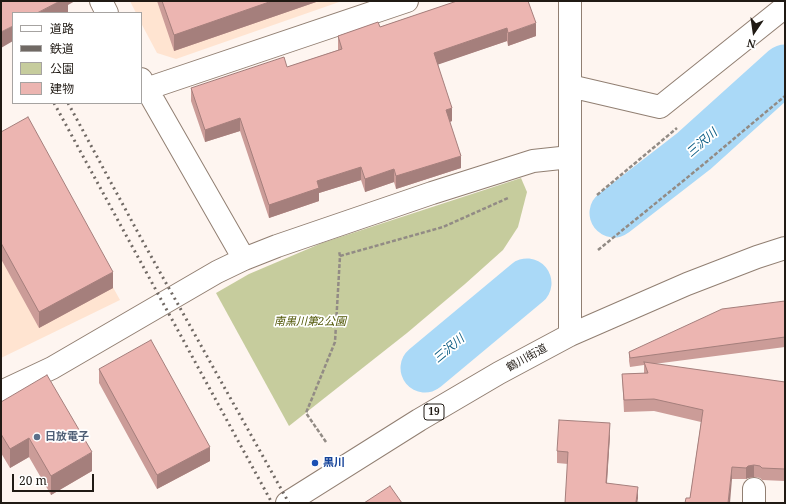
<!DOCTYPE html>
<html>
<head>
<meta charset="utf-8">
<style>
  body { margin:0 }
  #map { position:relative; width:786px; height:504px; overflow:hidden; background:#fef5f0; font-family:"Noto Serif","Noto Sans JP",serif }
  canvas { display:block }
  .frame { position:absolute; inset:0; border:2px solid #201a14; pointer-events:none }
  .legend { position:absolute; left:12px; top:12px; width:130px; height:92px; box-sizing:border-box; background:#fff; border:1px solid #a6a3a1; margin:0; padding:5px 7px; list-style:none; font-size:12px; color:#201a14 }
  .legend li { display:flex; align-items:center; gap:8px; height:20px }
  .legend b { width:20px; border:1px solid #a6a3a1 }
  .north { position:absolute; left:734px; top:12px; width:40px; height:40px; -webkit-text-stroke:3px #fff; paint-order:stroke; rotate:193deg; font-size:11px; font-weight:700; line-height:16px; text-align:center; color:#201a14 }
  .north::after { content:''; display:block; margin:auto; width:14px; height:18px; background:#201a14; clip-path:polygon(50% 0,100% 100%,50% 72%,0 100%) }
  .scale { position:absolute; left:12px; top:474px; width:82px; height:18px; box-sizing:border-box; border:2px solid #201a14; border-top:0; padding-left:5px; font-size:12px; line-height:14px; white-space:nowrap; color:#201a14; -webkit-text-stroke:3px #fff; paint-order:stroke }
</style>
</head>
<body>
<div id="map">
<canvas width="786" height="504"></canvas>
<div class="frame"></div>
<ul class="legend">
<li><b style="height:5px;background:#fff"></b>道路</li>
<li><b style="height:5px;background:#706964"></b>鉄道</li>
<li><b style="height:11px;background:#c6cc9d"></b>公園</li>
<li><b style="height:11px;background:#ecb5b1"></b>建物</li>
</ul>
<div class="north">N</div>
<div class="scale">20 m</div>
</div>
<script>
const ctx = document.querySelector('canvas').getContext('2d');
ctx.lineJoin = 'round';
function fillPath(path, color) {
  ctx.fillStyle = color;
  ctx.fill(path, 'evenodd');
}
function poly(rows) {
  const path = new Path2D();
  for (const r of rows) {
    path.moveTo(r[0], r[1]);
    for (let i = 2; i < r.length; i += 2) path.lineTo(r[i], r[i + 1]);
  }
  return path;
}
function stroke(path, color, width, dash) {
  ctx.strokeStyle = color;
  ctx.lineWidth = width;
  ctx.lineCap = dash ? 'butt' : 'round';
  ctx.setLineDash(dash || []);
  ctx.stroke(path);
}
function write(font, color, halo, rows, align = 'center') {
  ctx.font = font + ' "Noto Serif","Noto Sans JP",serif';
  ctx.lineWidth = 3.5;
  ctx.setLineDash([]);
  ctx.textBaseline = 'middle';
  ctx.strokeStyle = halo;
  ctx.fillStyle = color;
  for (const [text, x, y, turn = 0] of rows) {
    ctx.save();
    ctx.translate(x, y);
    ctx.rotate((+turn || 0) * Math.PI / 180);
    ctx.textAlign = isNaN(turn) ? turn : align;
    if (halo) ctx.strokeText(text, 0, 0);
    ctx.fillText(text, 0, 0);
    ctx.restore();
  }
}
fillPath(poly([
  [130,1,342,1,176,59,157,53,141,23,141,13,136,13],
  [22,122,120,300,1,358,1,134]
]), '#ffe4d1');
fillPath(poly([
  [521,178,527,192,518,227,503,250,465,284,407,333,289,426,216,293,249,274,322,243]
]), '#c6cc9d');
stroke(poly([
  [614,213,694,151,785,69],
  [425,368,527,283]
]), '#aad9f7', 49);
const minor = poly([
  [101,1,107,13],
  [141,79,244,259,277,246,432,193,533,161,570,157],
  [570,86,660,107,785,7],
  [146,89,407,1],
  [1,392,52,368,217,272,244,259],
  [754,503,754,489]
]);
const major = poly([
  [570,1,570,335],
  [287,503,419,420,499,373,570,335,687,284,757,257,785,248]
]);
stroke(minor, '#917f72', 24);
stroke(major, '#917f72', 24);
stroke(poly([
  [597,195,677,128],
  [598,250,699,168,785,96],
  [340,256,443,227,508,198],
  [326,442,306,413,335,342,340,256,339,251]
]), '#928b85', 2.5, [4, 2]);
stroke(minor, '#fff', 22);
stroke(major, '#fff', 22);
stroke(poly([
  [54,103,272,503],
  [68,103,142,240,289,503]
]), '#706964', 3, [2, 4]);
fillPath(poly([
  [157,1,319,1,174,51],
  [457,1,536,36,508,46,507,41,438,64,452,121,450,122,461,168,396,189,394,182,365,192,361,180,319,193,319,201,269,218,240,131,205,142,191,101,191,88,287,67,338,50,338,36,380,27],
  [1,132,113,288,39,328,1,259],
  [785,301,785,347,654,364,785,382,785,481,762,480,760,478,754,477,748,478,746,479,732,479,690,498,701,422,654,411,624,412,622,374,644,373,644,365,630,367,629,361,629,352],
  [99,369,210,461,157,489,99,383],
  [1,402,92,471,51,495,29,457,10,468,1,453],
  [610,435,607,483,638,498,637,502,565,503,568,464,557,463,557,451]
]), '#cb9c98');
fillPath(poly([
  [60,1,75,1,68,5,68,13,37,13],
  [272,1,319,1,174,51,174,35],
  [536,23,536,36,508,46,508,33],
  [13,26,13,41,1,48,1,32],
  [507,28,507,41,434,66,434,53],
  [452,108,452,121,446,123,446,110],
  [240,118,240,131,205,142,205,130],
  [461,156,461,168,396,189,396,176],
  [361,167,361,180,319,193,319,201,269,218,269,205,317,181],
  [394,169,394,182,365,192,365,179],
  [113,272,113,288,39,328,39,312],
  [610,423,610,435,606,495,606,483],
  [29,438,29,457,10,468,10,449],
  [210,447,210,461,157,489,157,475],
  [92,452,92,471,51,495,51,476],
  [754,465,754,477,748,478,746,479,746,468,748,466],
  [732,467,732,479,730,503,728,503],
  [638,487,638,498,637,503,636,503]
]), '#a57f7c');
const building = poly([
  [1,1,60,1,37,13,13,13,13,26,1,32,1,1],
  [162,1,272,1,174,35,162,1],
  [457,1,528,1,536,23,508,33,507,28,434,53,452,108,446,110,461,156,396,176,394,169,365,179,361,167,317,181,319,188,269,205,240,118,205,130,191,88,284,57,287,67,342,49,338,36,378,22,380,27,457,1],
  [28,117,113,272,39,312,1,243,1,132,28,117],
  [785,301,785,337,630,358,629,352,722,309,785,301],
  [151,340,210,447,157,475,99,369,151,340],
  [644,362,785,382,785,469,762,468,760,466,754,465,748,466,746,468,732,467,728,503,685,503,686,498,690,498,703,410,654,399,624,400,622,374,648,373,644,362],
  [47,375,92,452,51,476,29,438,10,449,1,434,1,402,47,375],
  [559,420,610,423,606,483,638,487,636,502,644,503,565,503,568,452,557,451,559,420],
  [390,486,402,503,364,503,390,486]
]);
fillPath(building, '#ecb5b1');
stroke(building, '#a57f7c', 1);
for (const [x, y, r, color] of [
  [37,437,4,"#5c6f8a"],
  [315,463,4,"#1a4fb4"]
]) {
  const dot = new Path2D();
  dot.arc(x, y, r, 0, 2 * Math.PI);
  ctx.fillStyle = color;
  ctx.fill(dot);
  stroke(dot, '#fff', 1.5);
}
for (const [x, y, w] of [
  [434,412,20]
]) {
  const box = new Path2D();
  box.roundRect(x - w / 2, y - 8, w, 16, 3);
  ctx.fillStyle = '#fff';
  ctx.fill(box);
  stroke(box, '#201a14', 1);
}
write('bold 10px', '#201a14', null, [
  ["19",434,412]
]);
write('italic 11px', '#515707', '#fff', [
  ["南黒川第2公園",310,322]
]);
write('11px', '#201a14', '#fff', [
  ["鶴川街道",527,358,-29]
]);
write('bold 11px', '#4e5e75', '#fff', [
  ["日放電子",45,437]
], 'left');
write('bold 11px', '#164399', '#fff', [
  ["黒川",323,463]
], 'left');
write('italic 12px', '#0c5d84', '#fff', [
  ["三沢川",702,143,-41],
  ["三沢川",449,349,-40]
]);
</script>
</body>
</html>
